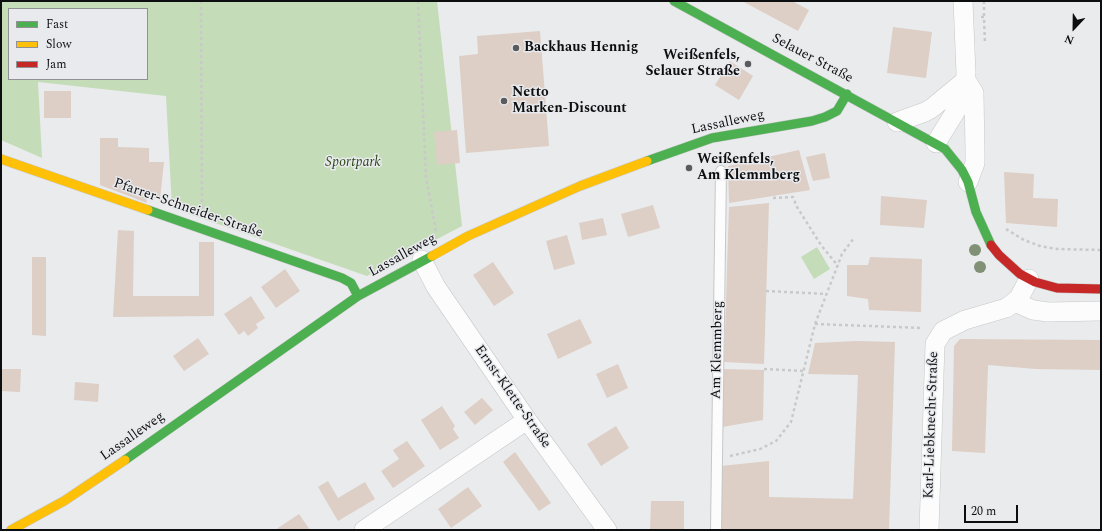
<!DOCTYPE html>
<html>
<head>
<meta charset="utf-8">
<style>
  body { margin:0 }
  #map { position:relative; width:1102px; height:531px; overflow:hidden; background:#eaebed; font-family:Spectral,serif }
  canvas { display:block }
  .frame { position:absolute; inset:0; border:2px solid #0d0e0f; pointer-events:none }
  .legend { position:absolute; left:8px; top:8px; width:140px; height:72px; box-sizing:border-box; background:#e9eaee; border:1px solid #919295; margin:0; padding:5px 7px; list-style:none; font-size:12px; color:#0d0e0f }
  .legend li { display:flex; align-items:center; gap:8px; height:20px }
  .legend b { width:20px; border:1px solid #919295 }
  .north { position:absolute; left:1054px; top:8px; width:40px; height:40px; -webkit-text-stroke:3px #e9eaee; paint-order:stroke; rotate:202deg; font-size:11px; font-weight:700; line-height:16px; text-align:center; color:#0d0e0f }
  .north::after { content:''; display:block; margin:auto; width:14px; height:18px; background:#0d0e0f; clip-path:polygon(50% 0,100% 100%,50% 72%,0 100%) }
  .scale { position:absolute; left:964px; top:505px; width:54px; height:18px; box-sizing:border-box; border:2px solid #0d0e0f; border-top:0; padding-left:5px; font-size:12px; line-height:14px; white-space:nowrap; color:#0d0e0f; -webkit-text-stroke:3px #e9eaee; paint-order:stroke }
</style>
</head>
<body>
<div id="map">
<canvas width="1102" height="531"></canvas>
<div class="frame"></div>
<ul class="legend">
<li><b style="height:5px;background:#4caf50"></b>Fast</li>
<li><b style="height:5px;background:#ffc107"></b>Slow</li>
<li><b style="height:5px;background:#c62828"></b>Jam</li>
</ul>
<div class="north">N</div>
<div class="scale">20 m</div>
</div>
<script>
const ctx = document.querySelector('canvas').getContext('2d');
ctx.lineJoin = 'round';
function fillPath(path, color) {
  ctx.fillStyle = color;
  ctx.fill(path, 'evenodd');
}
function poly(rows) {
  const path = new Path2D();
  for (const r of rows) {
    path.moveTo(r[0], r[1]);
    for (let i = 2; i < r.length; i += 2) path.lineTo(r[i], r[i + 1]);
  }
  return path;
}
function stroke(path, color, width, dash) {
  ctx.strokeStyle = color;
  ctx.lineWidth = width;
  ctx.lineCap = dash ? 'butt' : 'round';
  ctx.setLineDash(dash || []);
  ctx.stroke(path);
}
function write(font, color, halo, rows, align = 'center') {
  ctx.font = font + ' Spectral,serif';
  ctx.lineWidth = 3;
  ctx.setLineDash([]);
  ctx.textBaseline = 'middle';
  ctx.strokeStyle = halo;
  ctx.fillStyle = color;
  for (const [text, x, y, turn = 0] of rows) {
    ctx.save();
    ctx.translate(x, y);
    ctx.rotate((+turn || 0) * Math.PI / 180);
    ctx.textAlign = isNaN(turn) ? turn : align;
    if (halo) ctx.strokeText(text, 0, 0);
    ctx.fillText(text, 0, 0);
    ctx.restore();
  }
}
fillPath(poly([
  [1,1,437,1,462,226,367,276,172,208,166,96,38,82,42,158,1,140],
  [9,9,147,9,147,79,9,79],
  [817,247,830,269,814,279,801,257]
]), '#c4dcb7');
fillPath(poly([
  [742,1,792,1,809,10,798,31],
  [893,27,932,32,926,78,887,73],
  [540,31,549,146,466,153,459,56,478,54,477,36],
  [730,61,753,76,739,100,715,85],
  [44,91,71,91,71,118,44,118],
  [457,130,460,163,437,165,434,132],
  [100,138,118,138,118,147,149,148,149,162,164,162,160,199,146,198,147,203,100,185],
  [799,150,810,190,729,203,728,166],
  [825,153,830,178,813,181,806,157],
  [1004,172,1034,174,1033,198,1058,199,1057,227,1006,223],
  [881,196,927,200,924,228,880,225],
  [769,203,764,364,724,362,729,207],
  [653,205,660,228,628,237,621,214],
  [603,218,607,235,582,240,579,223],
  [118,230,134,231,133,296,199,296,199,242,214,242,214,316,113,317],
  [567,235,575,264,554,270,546,241],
  [32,257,46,257,46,336,32,335],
  [870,257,922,259,921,312,869,310,868,299,847,296,847,265,868,265],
  [493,262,514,293,494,306,473,275],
  [285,269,300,291,276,308,261,287],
  [251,296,265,318,256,324,258,328,248,336,244,331,239,335,224,314],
  [580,319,592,343,558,359,547,334],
  [198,338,209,354,184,371,173,356],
  [960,339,1101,340,1101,370,1036,369,988,365,985,453,952,451,954,346],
  [857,341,895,342,889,530,720,530,721,466,769,461,769,497,853,499,858,375,808,374,815,343],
  [618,364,628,388,607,398,596,374],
  [1,369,21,369,20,392,1,391],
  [723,369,764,370,763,420,722,427],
  [75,382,99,384,98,402,74,400],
  [482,398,493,410,475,425,464,412],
  [442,406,455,426,453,429,459,438,440,450,421,420],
  [616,426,629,448,601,466,587,444],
  [407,441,425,466,393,488,381,471,399,459,393,450],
  [515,452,551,503,539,511,503,462],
  [328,481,338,498,365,482,375,499,338,521,318,487],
  [468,487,482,506,451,528,438,509],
  [651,501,684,501,684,530,650,530],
  [299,514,310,530,275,530]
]), '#ddcec6');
const lane = poly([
  [716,530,721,171]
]);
const street = poly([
  [966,80,974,93,975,152,975,163,968,182],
  [897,122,925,112,932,108,966,80],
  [936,143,957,109,964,92,966,73,963,1],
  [422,260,436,287,527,420,607,530],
  [1015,302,1033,310,1048,312,1101,311],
  [364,530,527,420],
  [929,530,935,344,943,331,965,320,1006,308,1012,304,1019,298,1029,279]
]);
const fast = poly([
  [674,1,945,149,962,170,968,182,976,212,991,245],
  [647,161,712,138,812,121,825,117,837,111,847,94],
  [148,210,342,278,351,283,358,296],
  [125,460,358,296,432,256]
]);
const slow = poly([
  [1,159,148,210],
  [432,256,468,236,580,186,647,161],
  [11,530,64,501,125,460]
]);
const jam = poly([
  [991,245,999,255,1020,274,1035,282,1057,288,1101,289]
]);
stroke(lane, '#c6c7c8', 12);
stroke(street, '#c6c7c8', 20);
stroke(fast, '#c6c7c8', 10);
stroke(slow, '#c6c7c8', 10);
stroke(jam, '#c6c7c8', 10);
stroke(poly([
  [201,1,202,208],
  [418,1,426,177,436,231],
  [984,1,984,17],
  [981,17,984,17,985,44],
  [773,198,793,197,797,207,821,245,838,266],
  [1006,229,1024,240,1040,246,1057,249,1101,250],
  [766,291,827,294],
  [815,324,923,328],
  [764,369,804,371],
  [730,456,760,449,776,441,791,422,815,324,842,254,854,238]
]), '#c8c9c9', 2.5, [3, 3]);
stroke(lane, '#fcfcfc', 10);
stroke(street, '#fcfcfc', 19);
stroke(fast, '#4caf50', 9);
stroke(slow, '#ffc107', 9);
stroke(jam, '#c62828', 9);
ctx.fillStyle = '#809176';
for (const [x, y] of [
  [975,250],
  [980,267]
]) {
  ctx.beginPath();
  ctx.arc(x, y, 6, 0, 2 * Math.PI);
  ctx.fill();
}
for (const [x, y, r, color] of [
  [516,48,4,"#5a5b5d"],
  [748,64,4,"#5a5b5d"],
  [504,101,4,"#5a5b5d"],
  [689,168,4,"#5a5b5d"]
]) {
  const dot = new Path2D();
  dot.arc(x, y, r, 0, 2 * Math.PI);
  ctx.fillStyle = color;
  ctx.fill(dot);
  stroke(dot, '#e9eaee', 1.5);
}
write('bold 14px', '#0d0e0f', '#e9eaee', [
  ["Backhaus Hennig",524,48],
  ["Weißenfels,",740,56,"right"],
  ["Selauer Straße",740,72,"right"],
  ["Netto",512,93],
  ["Marken-Discount",512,109],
  ["Weißenfels,",697,160],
  ["Am Klemmberg",697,176]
], 'left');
write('14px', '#0d0e0f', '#e9eaee', [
  ["Selauer Straße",812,59,28],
  ["Lassalleweg",728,123,-12],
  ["Pfarrer-Schneider-Straße",188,209,19],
  ["Lassalleweg",403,256,-29],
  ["Am Klemmberg",718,350,-89],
  ["Ernst-Klette-Straße",512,397,55],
  ["Karl-Liebknecht-Straße",932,425,-88],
  ["Lassalleweg",133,437,-35]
]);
write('italic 14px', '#2a4715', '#e9eaee', [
  ["Sportpark",353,163]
]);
</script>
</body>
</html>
